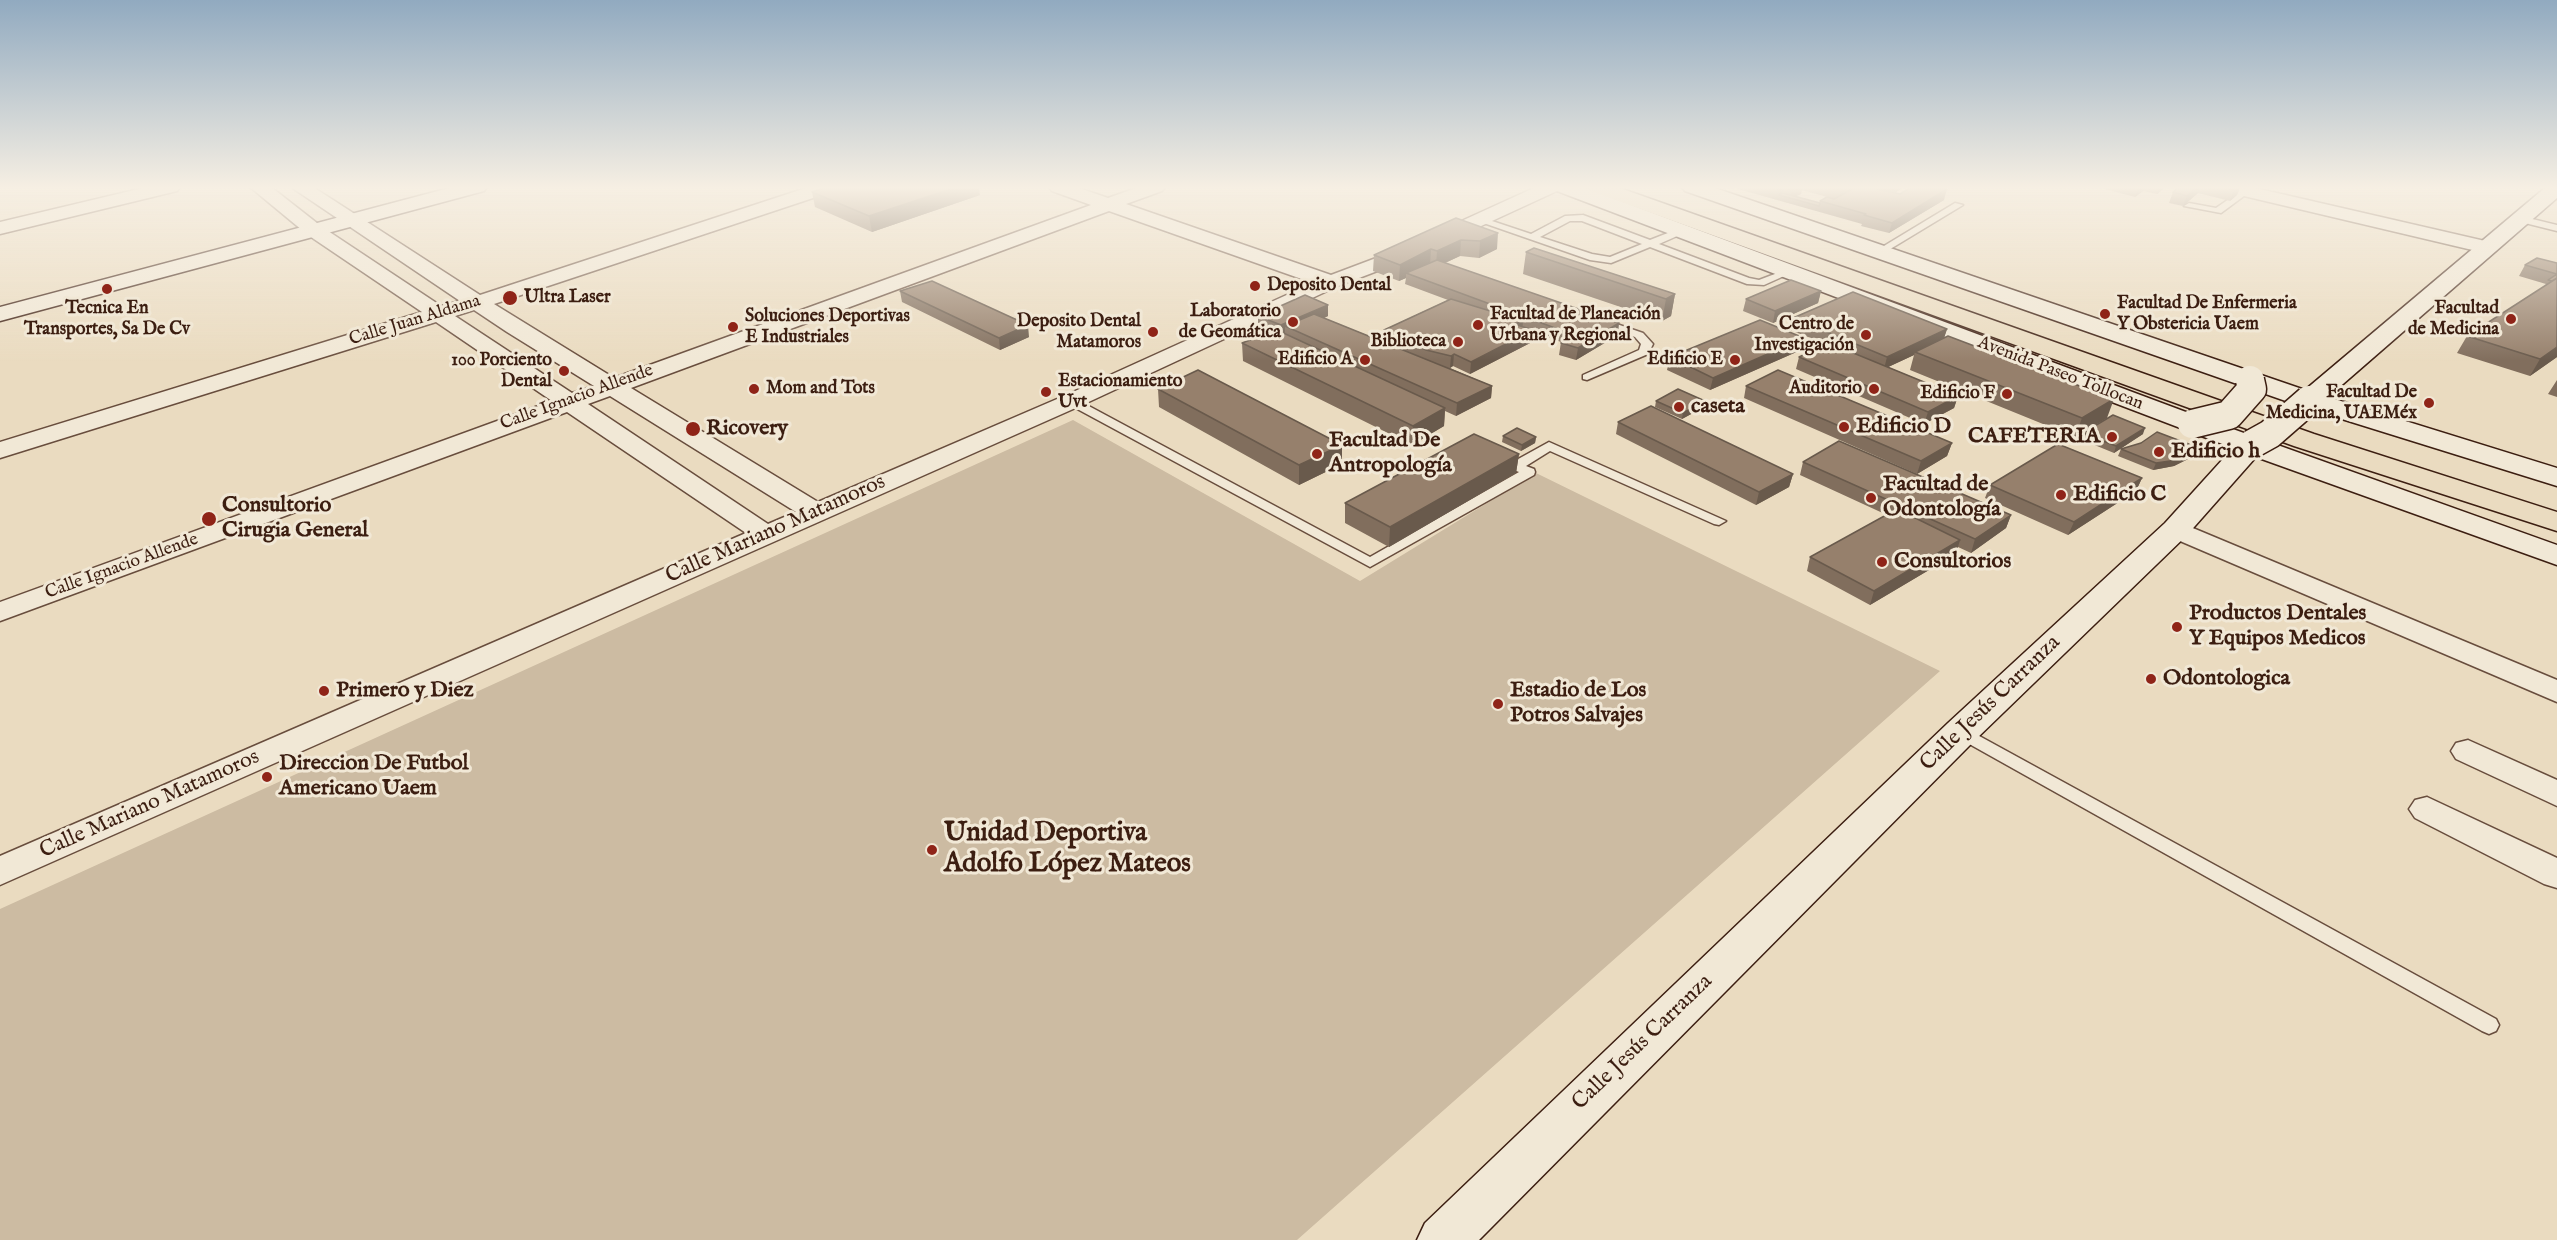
<!DOCTYPE html>
<html>
<head>
<meta charset="utf-8">
<style>
  body { margin:0 }
  canvas { display:block; background:#eadbc0 }
</style>
</head>
<body>
<canvas width="2557" height="1240"></canvas>
<script>
const ctx = document.querySelector('canvas').getContext('2d');
ctx.lineJoin = 'round';
function fillPath(path, color) {
  ctx.fillStyle = color;
  ctx.fill(path, 'evenodd');
}
function poly(rows) {
  const path = new Path2D();
  for (const r of rows) {
    path.moveTo(r[0], r[1]);
    for (let i = 2; i < r.length; i += 2) path.lineTo(r[i], r[i + 1]);
  }
  return path;
}
function stroke(path, color, width, dash) {
  ctx.strokeStyle = color;
  ctx.lineWidth = width;
  ctx.lineCap = dash ? 'butt' : 'round';
  ctx.setLineDash(dash || []);
  ctx.stroke(path);
}
function write(font, color, halo, rows, align = 'center') {
  ctx.font = font + ' "IM FELL English",serif';
  ctx.lineWidth = 6;
  ctx.setLineDash([]);
  ctx.textBaseline = 'middle';
  ctx.strokeStyle = halo;
  ctx.fillStyle = color;
  for (const [text, x, y, turn = 0] of rows) {
    ctx.save();
    ctx.translate(x, y);
    ctx.rotate((+turn || 0) * Math.PI / 180);
    ctx.textAlign = isNaN(turn) ? turn : align;
    if (halo) ctx.strokeText(text, 0, 0);
    ctx.fillText(text, 0, 0);
    ctx.restore();
  }
}
fillPath(poly([
  [1073,420,1360,581,1536,473,1940,671,1297,1240,0,1240,0,909]
]), '#ccbba2');
const service = poly([
  [2245,188,2250,191,2248,193,2221,213,2184,206,2189,203,2216,208,2245,188],
  [1955,203,1963,205,1882,254,1874,252,1955,203],
  [1583,215,1650,240,1678,229,1684,229,1684,233,1659,244,1749,278,1759,280,1788,269,1793,272,1764,285,1747,284,1650,247,1611,263,1590,260,1475,220,1483,218,1531,234,1565,216,1583,215],
  [1570,221,1582,221,1642,244,1610,257,1592,254,1540,237,1570,221],
  [2520,216,2557,225,2557,231,2517,221,2517,217,2520,216],
  [1599,318,1643,333,1653,344,1648,354,1587,380,1583,379,1583,375,1639,350,1641,344,1635,337,1595,323,1595,319,1599,318],
  [1072,397,1370,557,1519,472,1511,469,1510,466,1511,463,1549,442,1726,521,1719,525,1714,524,1550,451,1526,466,1534,469,1535,472,1534,475,1370,567,1068,404,1066,401,1072,397],
  [1961,726,2496,1019,2499,1025,2496,1031,2489,1034,2482,1031,1955,736,1953,732,1955,728,1961,726]
]);
const minor = poly([
  [147,187,180,187,177,191,0,234,0,222,147,187],
  [250,187,271,187,322,227,441,306,460,301,291,187,313,187,480,295,809,187,837,187,834,191,494,304,614,378,1091,205,1052,191,1049,187,1076,187,1108,198,1139,187,1165,187,1162,191,1126,204,1331,275,1400,249,1536,187,1560,187,1557,191,1414,257,1338,286,1080,406,0,885,0,856,746,533,567,412,0,621,0,602,552,401,436,322,0,458,0,442,422,312,308,235,250,187],
  [1109,211,1313,283,1064,396,818,502,631,388,1109,211],
  [474,310,507,332,594,386,572,393,455,316,474,310],
  [610,396,796,512,768,524,588,404,610,396],
  [2218,187,2251,187,2485,241,2495,247,2485,253,2227,192,2218,187],
  [2176,521,2557,680,2557,702,2166,535,2162,529,2166,523,2176,521],
  [2468,740,2557,780,2557,806,2456,759,2451,751,2456,743,2468,740],
  [2427,797,2557,858,2557,888,2544,884,2415,818,2409,809,2415,800,2427,797]
]);
const secondary = poly([
  [453,187,487,187,484,191,0,321,0,307,453,187],
  [1554,187,1583,187,2202,418,2557,545,2557,565,2256,457,2187,535,1974,741,1479,1240,1417,1240,1425,1223,1948,723,2165,523,2233,448,1557,191,1554,187],
  [1682,187,1712,187,2305,390,2546,187,2557,187,2557,198,2328,397,2557,468,2557,486,2300,406,1685,191,1682,187]
]);
const trunk = poly([
  [1588,187,1617,187,2314,434,2557,512,2557,531,2294,446,1591,191,1588,187]
]);
stroke(service, '#684d3d', 3);
stroke(minor, '#684d3d', 3);
stroke(secondary, '#3c1e11', 3);
stroke(trunk, '#3c1e11', 3);
fillPath(service, '#f1e8d6');
fillPath(minor, '#f1e8d6');
fillPath(secondary, '#f1e8d6');
fillPath(trunk, '#eadbc0');
const secondaryBridge = poly([
  [2192,424,2229,415,2252,389,2250,380],
  [2252,444,2270,434,2309,400]
]);
stroke(secondaryBridge, '#3c1e11', 31, []);
stroke(secondaryBridge, '#f1e8d6', 28);
fillPath(poly([
  [1731,187,1904,187,1895,193,1944,200,1889,233,1861,226,1862,224],
  [1802,190,1834,199,1820,201,1820,203,1796,196,1801,194,1801,191],
  [2097,187,2166,187,2157,194,2143,191,2135,197],
  [2179,187,2240,187,2237,195,2230,201,2198,193,2183,206,2169,203,2173,192],
  [812,192,980,195,872,232,815,207],
  [1456,218,1497,249,1479,258,1460,256,1445,263,1618,335,1576,360,1559,355,1561,342,1533,332,1532,342,1470,374,1453,366,1450,368,1492,386,1491,398,1456,416,1445,411,1444,426,1412,445,1243,361,1242,343,1270,332,1258,328,1258,316,1328,305,1328,316,1324,318,1384,342,1384,330,1448,300,1405,284,1406,278,1399,281,1373,271,1374,255],
  [1526,252,1675,294,1671,316,1662,321,1523,274],
  [2557,263,2557,357,2530,376,2457,353,2467,336,2545,286,2546,284,2519,276,2525,265],
  [900,291,1029,337,1000,350,902,302],
  [1821,291,1818,303,1773,323,1743,311,1746,299],
  [1793,318,1947,329,1944,338,2107,418,2075,437,1910,370,1914,355,1888,367,1958,396,1954,408,1924,424,1796,369,1799,357,1826,344,1790,330],
  [1804,338,1801,350,1710,390,1667,370,1670,357],
  [2557,380,2557,397,2548,394],
  [1746,386,1952,443,1947,456,1917,474,1744,398],
  [1158,389,1342,445,1342,464,1299,485,1159,407],
  [1656,401,1705,401,1704,407,1682,419,1655,407],
  [1618,422,1793,474,1789,487,1756,505,1616,434],
  [2083,433,2143,434,2114,453,2080,439],
  [1503,436,1536,437,1535,443,1521,451,1502,442],
  [2121,449,2196,455,2174,466,2153,470,2118,456],
  [1519,454,1516,473,1389,547,1345,523,1345,503],
  [1803,462,2011,515,2006,528,1971,553,1958,547,1956,554,1870,605,1807,571,1810,557,1887,515,1800,475],
  [2142,478,2136,491,2068,535,1985,498,1990,485]
]), '#816e5d');
fillPath(poly([
  [957,187,979,187,980,195,872,232,869,216],
  [1796,187,1803,187,1801,194,1791,199,1790,198,1791,190],
  [1882,187,1904,187,1879,202],
  [2139,187,2145,187,2143,191,2135,197],
  [2159,187,2166,187,2157,194],
  [2197,187,2200,187,2198,193,2183,206,2187,196],
  [2238,187,2240,187,2237,195,2230,201,2234,190],
  [1784,188,1782,196,1779,195,1780,190],
  [1947,189,1944,200,1889,233,1892,223],
  [1498,233,1497,249,1479,258,1480,241],
  [1461,240,1460,256,1436,267,1437,251],
  [1431,249,1430,266,1406,273,1406,278,1399,281,1400,265],
  [1821,291,1818,303,1773,323,1775,311],
  [1675,294,1671,316,1662,321,1666,299],
  [1328,305,1328,316,1295,331,1285,326,1285,335,1281,337,1281,325],
  [1523,321,1522,333,1514,324],
  [1619,323,1618,335,1576,360,1578,348],
  [1028,325,1029,337,1000,350,999,338],
  [1947,329,1943,341,1915,352,1914,355,1884,369,1887,357],
  [1533,330,1532,342,1470,374,1471,362],
  [1804,338,1801,350,1710,390,1713,378],
  [2557,347,2557,357,2530,376,2540,359],
  [1454,354,1453,366,1450,368,1451,356],
  [1492,386,1491,398,1456,416,1457,403],
  [1958,396,1954,408,1924,424,1928,412],
  [2114,399,2107,418,2075,437,2082,418],
  [1705,401,1704,407,1682,419,1683,413],
  [1445,408,1444,426,1412,445,1413,426],
  [2145,428,2143,434,2114,453,2116,446],
  [1536,437,1535,443,1521,451,1522,445],
  [1952,443,1947,456,1917,474,1921,461],
  [1342,445,1342,464,1299,485,1299,465],
  [2199,448,2196,455,2174,466,2153,470,2156,463],
  [1519,454,1516,473,1389,547,1390,527],
  [1793,474,1789,487,1756,505,1759,492],
  [2142,478,2136,491,2068,535,2074,522],
  [2011,515,2006,528,1971,553,1975,539],
  [1960,540,1956,554,1870,605,1874,591]
]), '#695a4c');
const building = poly([
  [826,187,957,187,869,216,812,192,826,187],
  [1770,187,1796,187,1791,190,1784,188,1780,190,1770,187],
  [1856,187,1867,187,1900,194,1911,187,1939,187,1947,189,1892,223,1864,215,1866,214,1820,201,1827,197,1834,199,1856,187],
  [2179,187,2197,187,2187,196,2173,192,2179,187],
  [2221,187,2238,187,2234,190,2221,187],
  [1783,193,1820,203,1819,206,1779,195,1783,193],
  [1456,218,1498,233,1480,241,1461,240,1437,251,1431,249,1400,265,1374,255,1456,218],
  [1534,248,1675,294,1666,299,1526,252,1534,248],
  [2537,258,2557,263,2557,274,2525,265,2537,258],
  [1437,260,1619,323,1578,348,1561,343,1574,335,1406,273,1437,260],
  [2557,274,2557,278,2552,281,2548,280,2557,274],
  [2557,278,2557,347,2540,359,2467,336,2557,278],
  [1791,280,1821,291,1775,311,1746,299,1791,280],
  [932,281,1028,325,999,338,900,291,932,281],
  [1853,292,1947,329,1887,357,1793,318,1853,292],
  [1305,295,1328,305,1281,325,1258,316,1305,295],
  [1451,299,1523,321,1514,324,1533,330,1471,362,1454,354,1451,356,1426,350,1384,330,1451,299],
  [1314,314,1492,386,1457,403,1285,326,1314,314],
  [1760,320,1804,338,1713,378,1670,357,1760,320],
  [1277,330,1445,408,1413,426,1242,343,1277,330],
  [1948,336,2114,399,2082,418,1915,352,1948,336],
  [1829,343,1958,396,1928,412,1799,357,1829,343],
  [1198,370,1342,445,1299,465,1158,389,1198,370],
  [1778,370,1952,443,1921,461,1746,386,1778,370],
  [1678,389,1705,401,1683,413,1656,401,1678,389],
  [1651,406,1793,474,1759,492,1618,422,1651,406],
  [2113,415,2145,428,2116,446,2083,433,2113,415],
  [1517,428,1536,437,1522,445,1503,436,1517,428],
  [2157,432,2199,448,2177,460,2156,463,2121,449,2141,443,2157,432],
  [1474,434,1519,454,1390,527,1345,503,1474,434],
  [1839,441,2011,515,1975,539,1803,462,1839,441],
  [2058,444,2142,478,2074,522,1990,485,2058,444],
  [1897,509,1960,540,1874,591,1810,557,1897,509]
]);
fillPath(building, '#96806c');
stroke(building, '#695a4c', 1.5);
const sky = ctx.createLinearGradient(0, 0, 0, 361);
sky.addColorStop(0, '#91aac0');
sky.addColorStop(0.52, '#f6efe3');
sky.addColorStop(1, '#f6efe300');
ctx.fillStyle = sky;
ctx.fillRect(0, 0, 2557, 361);
for (const [x, y, r, color] of [
  [1255,286,6,"#8f2418"],
  [107,289,6,"#8f2418"],
  [510,298,8,"#8f2418"],
  [2105,314,6,"#8f2418"],
  [2511,319,6,"#8f2418"],
  [1293,322,6,"#8f2418"],
  [1478,325,6,"#8f2418"],
  [733,327,6,"#8f2418"],
  [1153,332,6,"#8f2418"],
  [1866,335,6,"#8f2418"],
  [1458,342,6,"#8f2418"],
  [1365,360,6,"#8f2418"],
  [1735,360,6,"#8f2418"],
  [564,371,6,"#8f2418"],
  [754,389,6,"#8f2418"],
  [1874,389,6,"#8f2418"],
  [1046,392,6,"#8f2418"],
  [2007,394,6,"#8f2418"],
  [2429,403,6,"#8f2418"],
  [1679,407,6,"#8f2418"],
  [1844,427,6,"#8f2418"],
  [693,429,8,"#8f2418"],
  [2112,437,6,"#8f2418"],
  [2159,452,6,"#8f2418"],
  [1317,454,6,"#8f2418"],
  [2061,495,6,"#8f2418"],
  [1871,498,6,"#8f2418"],
  [209,519,8,"#8f2418"],
  [1882,562,6,"#8f2418"],
  [2177,627,6,"#8f2418"],
  [2151,679,6,"#8f2418"],
  [324,691,6,"#8f2418"],
  [1498,704,6,"#8f2418"],
  [267,777,6,"#8f2418"],
  [932,850,6,"#8f2418"]
]) {
  const dot = new Path2D();
  dot.arc(x, y, r, 0, 2 * Math.PI);
  ctx.fillStyle = color;
  ctx.fill(dot);
  stroke(dot, '#f1e8d6', 2);
}
write('bold 18px', '#3c1e11', '#f1e8d6', [
  ["Deposito Dental",1267,286,"left"],
  ["Ultra Laser",524,298,"left"],
  ["Facultad De Enfermeria",2117,304,"left"],
  ["Y Obstericia Uaem",2117,325,"left"],
  ["Tecnica En",107,309,"center"],
  ["Transportes, Sa De Cv",107,330,"center"],
  ["Facultad",2499,309],
  ["de Medicina",2499,330],
  ["Laboratorio",1281,312],
  ["de Geomática",1281,333],
  ["Facultad de Planeación",1490,315,"left"],
  ["Urbana y Regional",1490,336,"left"],
  ["Soluciones Deportivas",745,317,"left"],
  ["E Industriales",745,338,"left"],
  ["Deposito Dental",1141,322],
  ["Matamoros",1141,343],
  ["Centro de",1854,325],
  ["Investigación",1854,346],
  ["Biblioteca",1446,342],
  ["Edificio A",1353,360],
  ["Edificio E",1723,360],
  ["100 Porciento",552,361],
  ["Dental",552,382],
  ["Estacionamiento",1058,382,"left"],
  ["Uvt",1058,403,"left"],
  ["Mom and Tots",766,389,"left"],
  ["Auditorio",1862,389],
  ["Facultad De",2417,393],
  ["Medicina, UAEMéx",2417,414],
  ["Edificio F",1995,394]
], 'right');
write('18px', '#3c1e11', '#f1e8d6', [
  ["Calle Juan Aldama",415,321,-17],
  ["Avenida Paseo Tollocan",2060,374,21],
  ["Calle Ignacio Allende",577,398,-20],
  ["Calle Ignacio Allende",122,567,-20]
]);
write('bold 22px', '#3c1e11', '#f1e8d6', [
  ["caseta",1691,407],
  ["Edificio D",1856,427],
  ["Ricovery",706,429],
  ["CAFETERIA",2100,437,"right"],
  ["Facultad De",1329,441],
  ["Antropología",1329,466],
  ["Edificio h",2171,452],
  ["Facultad de",1883,485],
  ["Odontología",1883,510],
  ["Edificio C",2073,495],
  ["Consultorio",222,506],
  ["Cirugia General",222,531],
  ["Consultorios",1894,562],
  ["Productos Dentales",2189,614],
  ["Y Equipos Medicos",2189,639],
  ["Odontologica",2163,679],
  ["Primero y Diez",336,691],
  ["Estadio de Los",1510,691],
  ["Potros Salvajes",1510,716],
  ["Direccion De Futbol",279,764],
  ["Americano Uaem",279,789]
], 'left');
write('22px', '#3c1e11', '#f1e8d6', [
  ["Calle Mariano Matamoros",776,530,-24],
  ["Calle Jesús Carranza",1991,704,-44],
  ["Calle Mariano Matamoros",150,805,-24],
  ["Calle Jesús Carranza",1643,1043,-44]
]);
write('bold 27px', '#3c1e11', '#f1e8d6', [
  ["Unidad Deportiva",944,834],
  ["Adolfo López Mateos",944,865]
], 'left');
</script>
</body>
</html>
